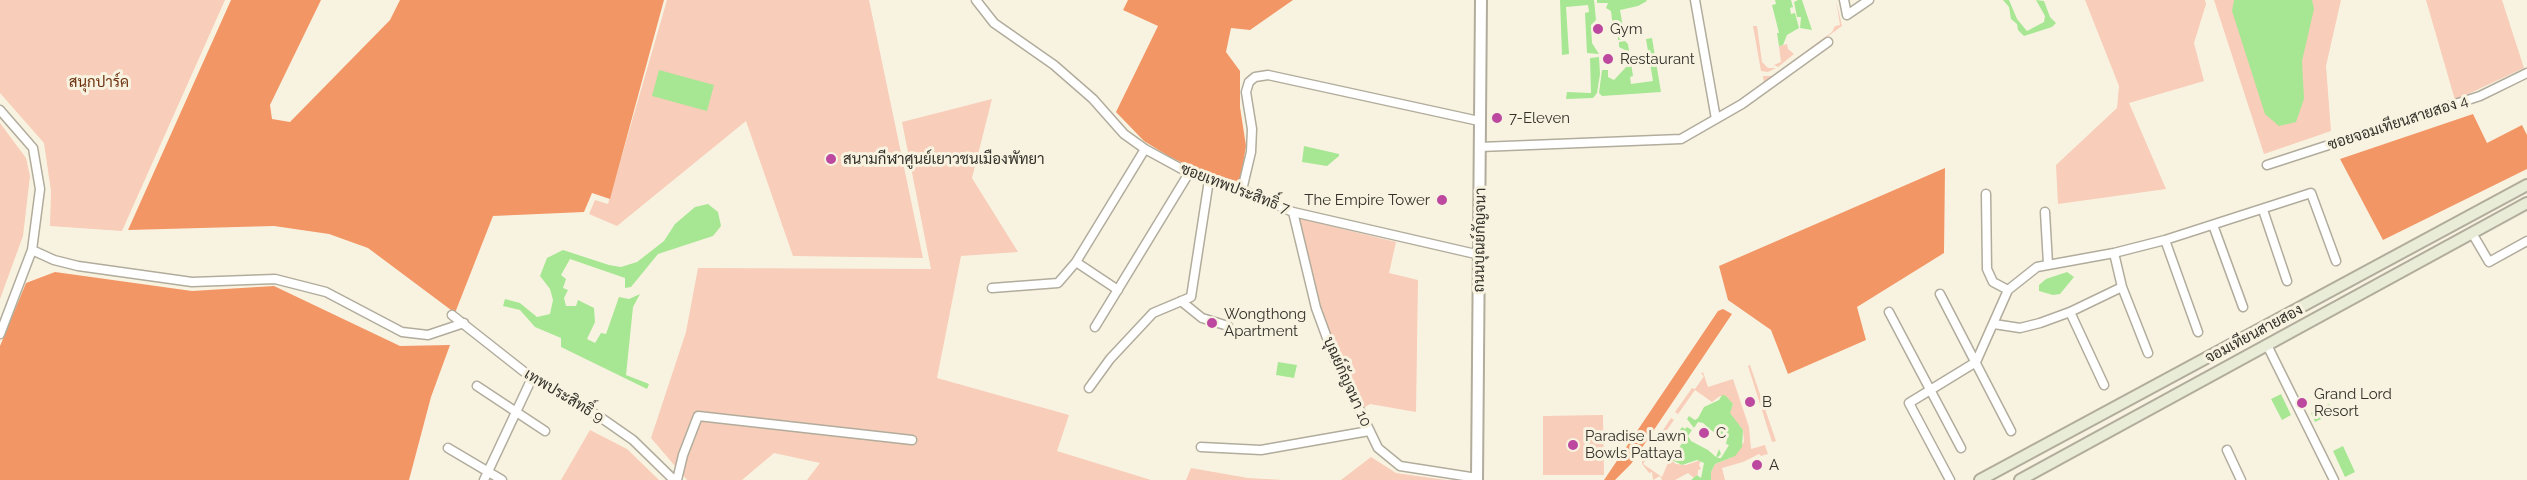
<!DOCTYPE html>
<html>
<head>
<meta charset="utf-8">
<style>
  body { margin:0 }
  canvas { display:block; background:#f8f3e1 }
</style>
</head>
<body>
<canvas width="2527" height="480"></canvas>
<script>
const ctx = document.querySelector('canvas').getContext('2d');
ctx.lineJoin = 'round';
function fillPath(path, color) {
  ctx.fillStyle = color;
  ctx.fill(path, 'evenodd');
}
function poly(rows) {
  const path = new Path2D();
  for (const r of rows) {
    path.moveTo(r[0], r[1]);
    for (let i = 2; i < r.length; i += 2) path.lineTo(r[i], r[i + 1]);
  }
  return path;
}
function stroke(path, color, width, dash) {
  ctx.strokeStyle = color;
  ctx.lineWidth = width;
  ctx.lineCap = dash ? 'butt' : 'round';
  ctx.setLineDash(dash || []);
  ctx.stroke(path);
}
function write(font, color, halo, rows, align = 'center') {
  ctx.font = font + ' Raleway,Sarabun,sans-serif';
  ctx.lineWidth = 6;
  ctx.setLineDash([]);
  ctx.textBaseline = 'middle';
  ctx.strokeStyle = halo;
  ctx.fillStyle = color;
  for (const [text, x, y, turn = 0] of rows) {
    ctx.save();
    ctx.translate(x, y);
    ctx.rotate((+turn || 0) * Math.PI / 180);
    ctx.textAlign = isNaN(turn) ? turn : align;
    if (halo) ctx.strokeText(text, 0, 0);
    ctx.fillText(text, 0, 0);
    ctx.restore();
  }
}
fillPath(poly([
  [0,0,225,0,122,231,50,226,51,191,44,143,0,93],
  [667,0,869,0,923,258,793,256,746,121,617,226,589,214,595,200,608,204],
  [1836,0,1842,26,1764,83,1763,76,1772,76,1832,32,1835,26,1840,25],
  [2085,0,2205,0,2206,4,2194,43,2204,81,2129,103,2166,189,2058,204,2056,165,2117,108,2119,86],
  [2214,0,2341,0,2326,66,2331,131,2264,154],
  [2426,0,2502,0,2524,68,2455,100],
  [1753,26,1757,26,1762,62,1768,68,1776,68,1768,72,1761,71],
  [1787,44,1788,49,1794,54,1778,67,1774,65,1781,62,1779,46],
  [992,99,972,178,1018,252,961,256,937,378,1069,415,1057,451,1151,480,807,480,820,463,774,453,742,480,687,480,651,438,686,332,698,268,931,269,902,122],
  [0,123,26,158,30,176,23,236,0,299],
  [1298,218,1396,242,1389,273,1418,280,1416,412,1370,404,1363,408,1320,312],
  [1750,365,1776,441,1772,442,1748,366],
  [1703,372,1708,387,1733,379,1749,427,1751,449,1765,445,1768,454,1761,456,1759,454,1743,462,1722,468,1725,480,1711,480,1710,474,1715,464,1730,458,1744,442,1743,430,1729,413,1733,405,1726,396,1720,396,1712,402,1695,390,1678,414,1675,412,1692,388,1695,389,1704,376,1701,374],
  [1603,415,1604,475,1543,475,1543,416],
  [1671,418,1674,420,1643,464,1662,477,1670,458,1676,464,1686,465,1701,460,1699,465,1701,469,1698,470,1698,474,1694,478,1688,473,1675,480,1662,480,1660,476,1653,480,1652,472,1649,473,1642,464,1642,462],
  [590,430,627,449,659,480,561,480],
  [1371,457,1396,473,1446,480,1341,480],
  [1191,468,1248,478,1284,480,1186,480]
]), '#f8cdb9');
fillPath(poly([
  [231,0,321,0,270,105,272,119,290,122,390,20,400,0,664,0,610,199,592,193,584,212,493,216,455,313,368,248,329,234,274,226,128,230],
  [1128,0,1293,0,1250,30,1231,28,1226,52,1240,71,1240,107,1246,146,1240,182,1198,170,1170,157,1144,141,1116,112,1158,26,1123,10],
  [2473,114,2487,143,2522,125,2527,135,2527,169,2383,240,2340,159],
  [1945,168,1944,253,1857,307,1866,340,1788,374,1771,330,1728,300,1719,266],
  [55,272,192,291,274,286,400,346,450,345,431,397,409,480,0,480,0,346,26,283],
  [1723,309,1732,314,1631,464,1615,480,1604,480,1718,311]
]), '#f39666');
fillPath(poly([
  [1560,0,1594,0,1596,20,1591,25,1592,43,1599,54,1587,53,1585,13,1589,12,1588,5,1566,7,1569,54,1562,55],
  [1597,0,1646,0,1647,1,1638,6,1620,10,1625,39,1618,40,1618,28,1613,28,1611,11,1606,8,1608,3,1597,3],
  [1775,0,1791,0,1793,7,1790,8,1791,14,1795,13,1799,28,1787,35,1783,45,1779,46,1777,33,1779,33,1772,5,1776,4],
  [1798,0,1802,0,1812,30,1800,28,1801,17,1797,17,1794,2],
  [2003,0,2009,0,2017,19,2027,31,2044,22,2045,16,2036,0,2044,1,2050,17,2056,23,2052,27,2024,36,2018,30,2017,24,2011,19,2009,7],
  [2234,0,2312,0,2314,9,2302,61,2304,99,2296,122,2279,126,2265,114,2232,11],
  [1652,38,1661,92,1602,96,1599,93,1602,70,1608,70,1608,77,1614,80,1627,66,1622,61,1625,50,1619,47,1619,42,1625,41,1628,44,1633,76,1630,77,1631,84,1653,81,1646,39],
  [1599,57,1600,74,1597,93,1593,98,1566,99,1567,92,1591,93,1590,58],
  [659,70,714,85,707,111,652,96],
  [1304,146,1339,154,1339,156,1327,166,1302,162],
  [708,204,718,212,721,226,713,236,658,254,631,287,625,288,625,278,570,259,561,275,566,279,563,288,568,290,564,298,566,306,576,306,578,300,594,308,595,322,587,339,595,343,601,333,606,334,619,297,629,299,640,294,633,307,626,375,649,384,647,389,561,347,561,338,535,327,520,310,503,306,505,299,520,303,537,317,550,314,553,300,550,289,540,276,547,258,563,250,609,265,621,267,637,262,664,241,675,224,695,207],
  [2067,272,2074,277,2060,294,2053,295,2039,291,2039,285,2046,279],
  [1278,362,1297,365,1294,378,1276,375],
  [2281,394,2291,415,2282,420,2271,399],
  [1722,395,1726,396,1733,404,1730,413,1743,430,1742,447,1735,456,1715,464,1711,472,1711,480,1691,480,1697,475,1701,478,1704,463,1697,460,1682,465,1672,460,1685,438,1685,434,1680,430,1682,427,1685,429,1687,427,1692,430,1688,436,1691,441,1708,450,1716,457,1719,449,1721,454,1717,458,1721,458,1729,445,1726,444,1727,439,1718,436,1703,423,1698,422,1694,428,1687,419,1689,416,1695,420,1698,418,1704,407,1719,400],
  [2329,404,2334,413,2315,422,2311,413],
  [2343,446,2355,472,2345,477,2333,451]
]), '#a7e793');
const minor = poly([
  [976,0,994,23,1054,65,1093,99,1124,134,1145,149,1189,173,1242,190,1293,212,1480,255],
  [1695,0,1716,119],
  [1844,0,1847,15,1869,0],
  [0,110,33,148,40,189,32,250,0,334],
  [1480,147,1681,139,1742,104,1828,42],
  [2267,165,2480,96,2527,73],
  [1242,190,1251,152,1252,129,1246,92,1249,82,1255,77,1268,75,1479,121],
  [1986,194,1987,269,1993,282,2008,290],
  [2263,210,2287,281],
  [1293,212,1316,308,1334,357,1378,448,1400,466,1477,478],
  [2045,212,2048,264],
  [2213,225,2243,307],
  [2472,233,2489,262,2527,241],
  [2165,240,2198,332],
  [32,250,54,260,78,266,192,282,275,279,326,292,402,332,428,335,464,323],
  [2114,253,2122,287,2148,353],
  [1076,262,1118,290],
  [992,288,1058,283,1076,262,1145,149],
  [1940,294,2011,431],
  [1181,301,1202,318,1228,326],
  [1889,312,1961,448],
  [2070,312,2104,385],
  [452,315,532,378,600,417,633,440,674,480],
  [1994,324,2020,328,2040,323,2070,312,2122,287],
  [1095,327,1189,173],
  [2267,345,2334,480],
  [477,386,545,431],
  [1089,388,1110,359,1153,313,1191,297,1209,180],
  [1201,447,1261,450,1369,431],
  [448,448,502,480],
  [2227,450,2241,480],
  [484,480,532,378],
  [677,480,683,455,698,416,912,440],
  [1950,480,1909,403,1976,362,2008,290,2037,267,2114,253,2165,240,2311,193,2336,261]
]);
const tertiary = poly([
  [1477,480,1481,0]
]);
const secondary = poly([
  [1980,480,2527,185],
  [2020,480,2527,203]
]);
stroke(minor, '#b1ac9c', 11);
stroke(tertiary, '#b1ac9c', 14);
stroke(secondary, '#b1ac9c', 14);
stroke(minor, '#fff', 8);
stroke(tertiary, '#fff', 10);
stroke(secondary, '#e9ecd7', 10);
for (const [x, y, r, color] of [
  [1598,29,6,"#bc48a0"],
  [1608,59,6,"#bc48a0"],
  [1497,118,6,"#bc48a0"],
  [831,159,6,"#bc48a0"],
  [1442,200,6,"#bc48a0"],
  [1212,323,6,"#bc48a0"],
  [1750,402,6,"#bc48a0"],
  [2302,403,6,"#bc48a0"],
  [1704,433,6,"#bc48a0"],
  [1573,445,6,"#bc48a0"],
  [1757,465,6,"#bc48a0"]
]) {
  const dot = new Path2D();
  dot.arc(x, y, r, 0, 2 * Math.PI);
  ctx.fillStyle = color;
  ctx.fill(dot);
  stroke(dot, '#f8f3e1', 2);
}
write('15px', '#33312a', '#f8f3e1', [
  ["Gym",1610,29],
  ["Restaurant",1620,59],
  ["7-Eleven",1509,118],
  ["สนามกีฬาศูนย์เยาวชนเมืองพัทยา",843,159],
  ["The Empire Tower",1430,200,"right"],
  ["Wongthong",1224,314],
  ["Apartment",1224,331],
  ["Grand Lord",2314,394],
  ["Resort",2314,411],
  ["B",1762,402],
  ["C",1716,433],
  ["Paradise Lawn",1585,436],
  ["Bowls Pattaya",1585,453],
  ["A",1769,465]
], 'left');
write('15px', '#6e3311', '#f8f3e1', [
  ["สนุกปาร์ค",99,82]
]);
write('15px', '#33312a', '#f8f3e1', [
  ["ซอยจอมเทียนสายสอง 4",2398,123,-18],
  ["ซอยเทพประสิทธิ์ 7",1235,189,21],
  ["ถนนบุณย์กัญจนา",1480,240,-89],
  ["จอมเทียนสายสอง",2254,334,-28],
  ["บุณย์กัญจนา 10",1347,382,66],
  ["เทพประสิทธิ์ 9",564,396,31]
]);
</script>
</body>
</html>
